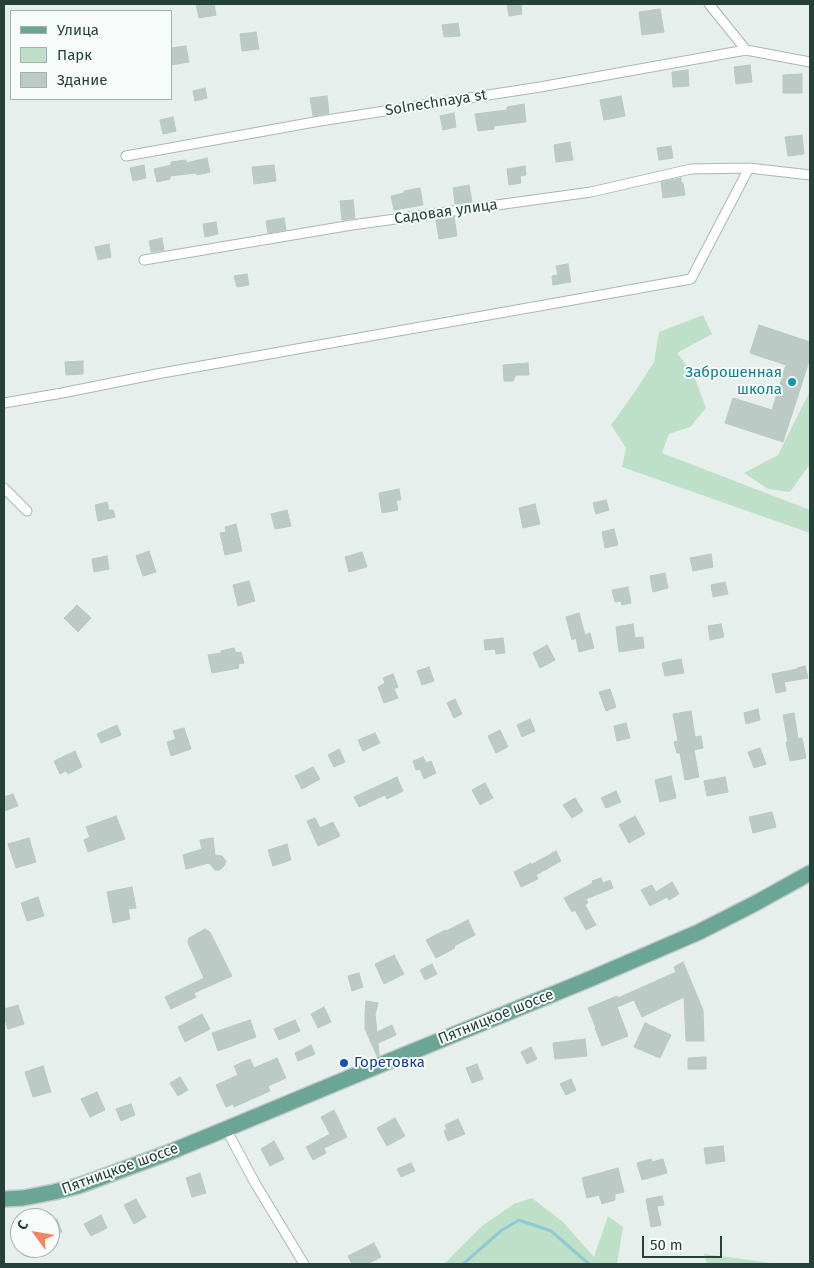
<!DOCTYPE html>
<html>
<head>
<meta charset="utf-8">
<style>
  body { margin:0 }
  #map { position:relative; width:814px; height:1268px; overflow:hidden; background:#e6efeb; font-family:"Fira Sans",sans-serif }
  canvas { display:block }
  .frame { position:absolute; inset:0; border:5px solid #24423a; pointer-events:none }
  .legend { position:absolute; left:10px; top:10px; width:162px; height:90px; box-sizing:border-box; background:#f7fbf9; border:1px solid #a3b1ad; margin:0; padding:6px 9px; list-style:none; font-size:15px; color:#24423a }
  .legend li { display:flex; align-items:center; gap:10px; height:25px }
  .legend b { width:25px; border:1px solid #a3b1ad }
  .north { position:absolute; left:10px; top:1208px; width:50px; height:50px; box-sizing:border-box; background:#f7fbf9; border:1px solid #a3b1ad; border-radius:50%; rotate:302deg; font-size:14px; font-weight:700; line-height:20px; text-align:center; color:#24423a }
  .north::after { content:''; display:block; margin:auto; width:18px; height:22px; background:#f4845f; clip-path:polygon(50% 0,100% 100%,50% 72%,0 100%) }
  .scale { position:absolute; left:642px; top:1236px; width:80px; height:22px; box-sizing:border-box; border:2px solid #24423a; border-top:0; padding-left:6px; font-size:15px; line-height:18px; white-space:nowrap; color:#24423a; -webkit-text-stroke:4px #f7fbf9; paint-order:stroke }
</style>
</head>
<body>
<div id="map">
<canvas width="814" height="1268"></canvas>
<div class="frame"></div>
<ul class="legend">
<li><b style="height:6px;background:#6aa596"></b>Улица</li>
<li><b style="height:14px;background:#bfe0c8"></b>Парк</li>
<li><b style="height:14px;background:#bbcac4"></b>Здание</li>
</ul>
<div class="north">С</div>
<div class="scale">50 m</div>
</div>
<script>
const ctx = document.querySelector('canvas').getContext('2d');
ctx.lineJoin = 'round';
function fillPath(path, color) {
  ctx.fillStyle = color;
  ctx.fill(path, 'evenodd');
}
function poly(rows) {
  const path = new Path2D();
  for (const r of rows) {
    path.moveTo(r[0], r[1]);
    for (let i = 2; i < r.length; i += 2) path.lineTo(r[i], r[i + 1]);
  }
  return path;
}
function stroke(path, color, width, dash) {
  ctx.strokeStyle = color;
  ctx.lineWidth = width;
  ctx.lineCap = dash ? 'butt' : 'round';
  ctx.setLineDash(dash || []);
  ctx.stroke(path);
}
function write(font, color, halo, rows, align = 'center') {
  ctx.font = font + ' "Fira Sans",sans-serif';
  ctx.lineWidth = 4;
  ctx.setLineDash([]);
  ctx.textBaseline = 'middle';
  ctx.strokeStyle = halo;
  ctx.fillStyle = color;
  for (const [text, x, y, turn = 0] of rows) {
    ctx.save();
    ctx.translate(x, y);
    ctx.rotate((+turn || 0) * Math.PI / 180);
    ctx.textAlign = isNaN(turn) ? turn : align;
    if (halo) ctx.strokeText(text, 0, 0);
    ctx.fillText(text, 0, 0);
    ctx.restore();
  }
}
fillPath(poly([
  [703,315,712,334,677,353,694,376,706,408,690,427,669,434,662,453,810,510,810,533,622,467,626,448,611,425,636,390,654,362,659,332],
  [810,391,810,468,808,467,790,492,768,489,744,473,778,455],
  [532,1198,563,1222,594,1257,608,1216,623,1227,617,1264,444,1264,482,1226,514,1204],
  [704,1254,735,1258,778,1264,707,1264]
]), '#bfe0c8');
stroke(poly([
  [463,1264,502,1230,519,1220,551,1231,589,1264]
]), '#8ec9d4', 3);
const building = poly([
  [196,4,214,4,216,15,199,18,196,4],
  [507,4,521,4,522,14,509,16,507,4],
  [660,9,664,32,642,35,639,12,660,9],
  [458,23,460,36,444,37,442,25,458,23],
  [256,32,259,49,242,51,240,34,256,32],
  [186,46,189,62,171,65,171,48,186,46],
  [750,65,752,82,736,84,734,67,750,65],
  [688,70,689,86,673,87,672,72,688,70],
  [802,74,802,93,783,93,783,75,802,74],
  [205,88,207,98,195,101,193,91,205,88],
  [327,96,329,113,313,116,310,98,327,96],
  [621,96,625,116,604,120,600,100,621,96],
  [524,104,526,122,494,126,494,129,478,131,475,114,507,110,507,107,524,104],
  [454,113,456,127,443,130,440,116,454,113],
  [173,117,176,131,163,134,160,120,173,117],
  [802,135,804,154,788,156,785,137,802,135],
  [570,142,573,160,556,162,554,145,570,142],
  [671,146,673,158,659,160,657,148,671,146],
  [207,158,210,172,197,175,196,173,170,176,170,179,157,182,154,169,171,165,171,162,186,160,186,163,207,158],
  [144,165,146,178,133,181,130,168,144,165],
  [274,165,276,181,254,184,252,167,274,165],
  [525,166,526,175,520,176,521,183,509,185,507,169,525,166],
  [681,178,681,183,683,183,685,195,663,198,661,182,681,178],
  [469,185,472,202,455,204,453,188,469,185],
  [420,188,423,205,394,210,391,196,404,193,404,191,420,188],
  [353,200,355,218,342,220,340,201,353,200],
  [454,217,457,236,439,239,436,220,454,217],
  [284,218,286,230,268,233,266,221,284,218],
  [216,222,218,234,205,237,203,224,216,222],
  [162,238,164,250,151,252,149,241,162,238],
  [109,244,111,257,98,260,95,247,109,244],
  [568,264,571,282,553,285,552,276,558,275,556,266,568,264],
  [247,274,249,285,237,287,234,276,247,274],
  [759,325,810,342,810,358,783,442,725,423,733,398,772,410,786,365,750,353,759,325],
  [83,361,83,374,66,375,65,362,83,361],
  [528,363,529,375,516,375,513,381,504,381,503,365,528,363],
  [399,489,401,500,396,500,398,510,382,513,379,493,399,489],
  [606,500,609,510,596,514,593,503,606,500],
  [107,502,109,510,113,510,115,517,98,521,95,505,107,502],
  [535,504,540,524,523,528,519,508,535,504],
  [287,510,291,526,275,529,271,514,287,510],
  [236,524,242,551,225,555,220,533,226,532,225,527,236,524],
  [614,529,618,545,605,548,602,532,614,529],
  [149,551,156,572,143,576,136,556,149,551],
  [362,552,367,567,349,572,345,557,362,552],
  [711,554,713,567,693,571,690,558,711,554],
  [107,556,109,569,94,572,92,559,107,556],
  [665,573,668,588,653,592,650,576,665,573],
  [249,581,255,601,238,606,233,585,249,581],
  [725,582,728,594,713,597,711,585,725,582],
  [628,587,631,603,622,605,621,601,615,602,612,590,628,587],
  [77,605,91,618,78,632,64,618,77,605],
  [579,613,585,635,590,633,594,648,579,652,576,638,572,640,566,617,579,613],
  [633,624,635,638,643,637,644,648,619,652,616,627,633,624],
  [721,624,724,637,710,640,708,626,721,624],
  [503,638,505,653,496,654,495,649,485,650,484,640,503,638],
  [547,645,555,660,540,668,533,653,547,645],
  [234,648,236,653,241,652,244,663,238,664,239,668,212,673,208,655,221,653,221,651,234,648],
  [681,659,684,673,665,676,662,663,681,659],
  [805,666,808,678,784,682,786,691,776,693,772,674,797,669,797,668,805,666],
  [429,667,434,681,422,685,417,671,429,667],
  [393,674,398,687,394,689,398,698,384,703,378,687,385,683,383,678,393,674],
  [610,689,616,707,606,711,599,692,610,689],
  [455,699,462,714,454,718,447,703,455,699],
  [758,709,760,720,746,724,744,713,758,709],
  [691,711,695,737,701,736,703,748,694,750,699,777,685,780,680,753,677,753,674,742,678,741,673,714,691,711],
  [794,713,798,739,802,738,806,758,790,761,786,742,788,742,783,715,794,713],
  [530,719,535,731,522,737,517,725,530,719],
  [626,723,630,738,617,741,614,726,626,723],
  [117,725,121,735,101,743,97,734,117,725],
  [184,728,191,749,171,756,167,742,176,739,173,731,184,728],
  [500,730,508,747,496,753,488,736,500,730],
  [375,733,380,743,363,751,358,740,375,733],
  [760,748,766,764,754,768,748,752,760,748],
  [339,749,345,762,334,767,328,755,339,749],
  [75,751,82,767,68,774,66,771,60,774,54,761,75,751],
  [423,757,426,763,431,761,436,773,424,779,420,769,416,770,413,761,423,757],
  [313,767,320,779,302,789,295,776,313,767],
  [671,776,676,798,660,802,655,780,671,776],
  [397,777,403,791,387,799,385,795,359,807,354,797,397,777],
  [725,777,728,792,707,796,704,781,725,777],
  [485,783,493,798,480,805,472,790,485,783],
  [616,791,621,802,606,808,601,798,616,791],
  [13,794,18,806,4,811,4,797,13,794],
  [575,798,583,811,572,818,563,805,575,798],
  [772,812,776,827,753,833,749,817,772,812],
  [116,816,125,839,88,852,84,840,90,837,86,827,116,816],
  [635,816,645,834,629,843,619,825,635,816],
  [315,818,320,828,333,822,340,836,318,846,307,821,315,818],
  [29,838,36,862,16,868,8,844,29,838],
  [213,838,215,855,222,856,226,861,224,866,220,870,215,870,209,863,186,869,183,855,202,849,200,840,213,838],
  [287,844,291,860,273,866,268,850,287,844],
  [556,851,561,861,536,875,538,879,521,887,514,872,531,863,531,865,556,851],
  [601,878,603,883,610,880,613,888,586,899,588,903,585,905,596,925,586,930,575,910,572,912,564,898,593,883,592,881,601,878],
  [672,882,679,894,669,900,667,897,650,906,641,890,652,885,656,892,672,882],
  [132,887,136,908,128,909,130,919,113,923,107,892,132,887],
  [38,897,44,916,27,921,21,903,38,897],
  [468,920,475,935,454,946,455,948,436,958,426,940,445,930,446,931,468,920],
  [205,929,210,932,232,976,194,993,196,997,171,1009,165,997,204,978,188,943,189,938,205,929],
  [394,955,404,974,384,984,375,964,394,955],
  [683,962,703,1010,704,1041,686,1041,684,997,642,1017,634,1000,617,1007,628,1036,602,1046,595,1028,596,1028,588,1008,617,996,618,998,676,972,674,967,683,962],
  [432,964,437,974,425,980,420,970,432,964],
  [359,973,363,987,352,991,348,976,359,973],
  [366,1001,378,1003,375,1015,377,1032,392,1025,396,1035,378,1043,379,1055,377,1056,365,1029,365,1015,366,1001],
  [18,1005,24,1024,8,1029,4,1016,4,1009,18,1005],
  [324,1007,331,1022,318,1028,311,1014,324,1007],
  [202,1014,210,1029,185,1042,178,1027,202,1014],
  [250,1020,256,1037,218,1051,212,1033,250,1020],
  [295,1020,300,1031,279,1040,274,1029,295,1020],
  [645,1023,671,1035,660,1058,634,1047,645,1023],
  [585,1039,587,1056,555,1059,553,1043,585,1039],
  [311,1045,315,1054,298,1061,295,1053,311,1045],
  [531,1047,537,1059,527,1064,521,1052,531,1047],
  [706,1057,706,1069,688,1069,688,1058,706,1057],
  [277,1058,286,1078,268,1086,270,1091,234,1107,233,1104,226,1107,216,1085,238,1075,234,1066,250,1059,254,1068,277,1058],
  [477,1064,483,1079,472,1083,466,1068,477,1064],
  [43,1066,51,1092,33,1097,25,1072,43,1066],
  [180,1077,188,1090,178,1096,170,1083,180,1077],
  [571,1079,576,1090,566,1095,560,1084,571,1079],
  [97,1092,105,1110,90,1117,81,1099,97,1092],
  [131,1104,135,1115,121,1121,116,1109,131,1104],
  [334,1110,347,1137,324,1148,326,1153,313,1160,306,1147,330,1134,321,1117,334,1110],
  [395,1118,405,1136,387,1146,377,1128,395,1118],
  [458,1119,465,1134,448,1141,444,1131,447,1129,445,1125,458,1119],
  [274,1141,284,1159,270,1166,261,1149,274,1141],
  [723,1146,725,1161,706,1164,704,1148,723,1146],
  [651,1159,652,1162,663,1159,667,1173,642,1180,637,1163,651,1159],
  [411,1163,415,1171,401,1177,397,1169,411,1163],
  [618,1168,624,1192,615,1194,615,1200,602,1204,599,1195,587,1198,582,1178,618,1168],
  [200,1173,206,1193,192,1197,186,1178,200,1173],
  [662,1196,664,1205,657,1206,661,1225,651,1227,646,1199,662,1196],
  [136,1199,146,1217,134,1224,124,1205,136,1199],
  [101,1215,107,1228,91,1236,84,1224,101,1215],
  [57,1219,62,1232,50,1236,50,1222,57,1219],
  [374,1243,381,1257,367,1264,352,1264,348,1256,374,1243]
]);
fillPath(building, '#bbcac4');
stroke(building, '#b8c9c2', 1);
const street = poly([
  [709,4,746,50,810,62],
  [126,156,320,121,540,87,746,50],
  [144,260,352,225,591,192,691,169,749,168],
  [4,403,62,393,162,373,691,279,749,168,810,175],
  [4,488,27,511],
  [226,1129,255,1183,304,1264]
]);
const primary = poly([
  [4,1199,23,1198,54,1192,78,1186,165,1154,226,1129,387,1062,590,979,699,932,754,904,810,873]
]);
stroke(street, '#a8b8b2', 11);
stroke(primary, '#c2cac8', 18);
stroke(street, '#fff', 9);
stroke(primary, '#6aa596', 15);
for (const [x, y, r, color] of [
  [792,382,5,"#0f9aa8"],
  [344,1063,5,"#1a4fb4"]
]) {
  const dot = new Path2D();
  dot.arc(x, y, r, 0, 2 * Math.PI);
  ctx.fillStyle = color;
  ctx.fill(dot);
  stroke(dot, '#f7fbf9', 2);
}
write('15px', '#24423a', '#f7fbf9', [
  ["Solnechnaya st",436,103,-9],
  ["Садовая улица",446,212,-8],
  ["Пятницкое шоссе",496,1017,-22],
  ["Пятницкое шоссе",120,1169,-20]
]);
write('15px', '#0d838f', '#f7fbf9', [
  ["Заброшенная",782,373],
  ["школа",782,390]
], 'right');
write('15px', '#164399', '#f7fbf9', [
  ["Горетовка",354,1063]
], 'left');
</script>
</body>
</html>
